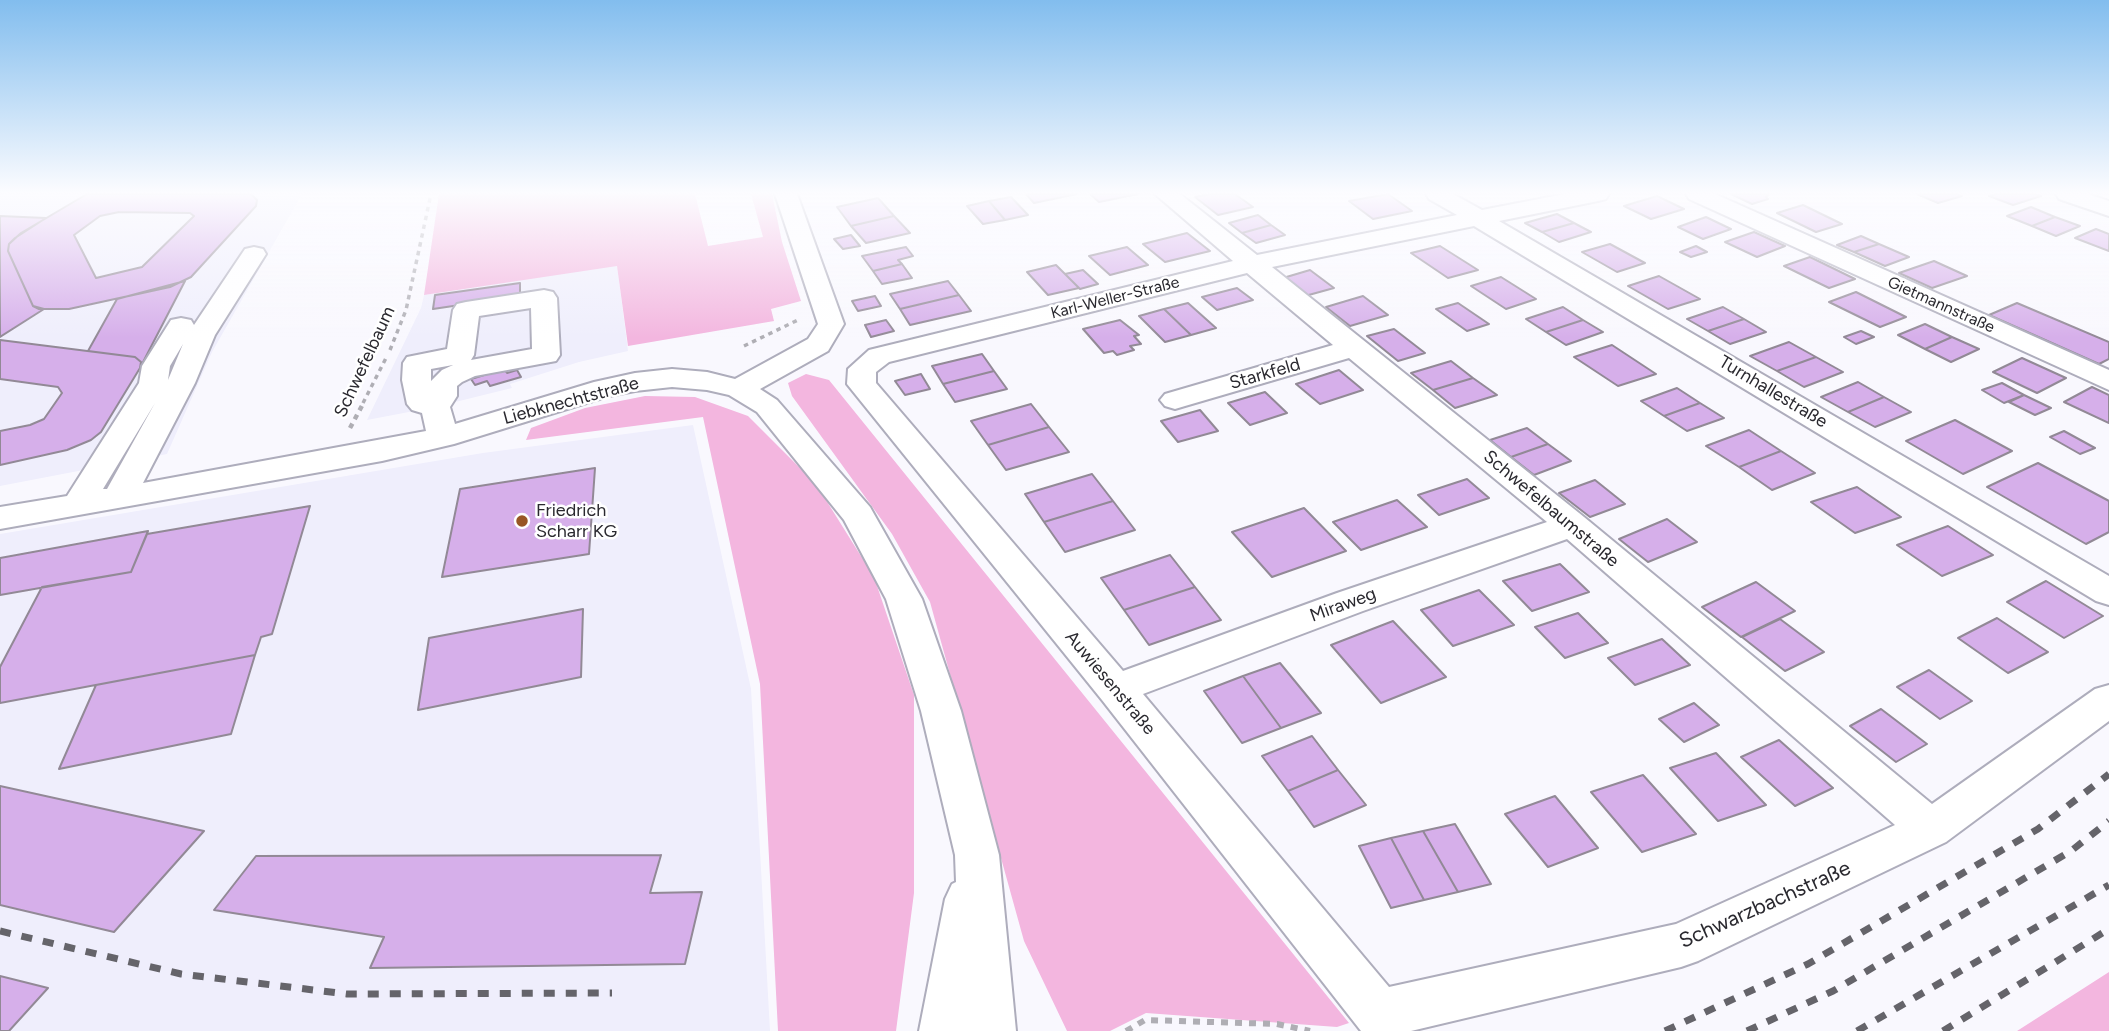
<!DOCTYPE html>
<html>
<head>
<meta charset="utf-8">
<style>
  body { margin:0 }
  canvas { display:block; background:#f9f8fe }
</style>
</head>
<body>
<canvas width="2109" height="1031"></canvas>
<script>
const ctx = document.querySelector('canvas').getContext('2d');
ctx.lineJoin = 'round';
function fillPath(path, color) {
  ctx.fillStyle = color;
  ctx.fill(path, 'evenodd');
}
function poly(rows) {
  const path = new Path2D();
  for (const r of rows) {
    path.moveTo(r[0], r[1]);
    for (let i = 2; i < r.length; i += 2) path.lineTo(r[i], r[i + 1]);
  }
  return path;
}
function stroke(path, color, width, dash) {
  ctx.strokeStyle = color;
  ctx.lineWidth = width;
  ctx.lineCap = dash ? 'butt' : 'round';
  ctx.setLineDash(dash || []);
  ctx.stroke(path);
}
function write(font, color, halo, rows, align = 'center') {
  ctx.font = font + ' Figtree,sans-serif';
  ctx.lineWidth = 5;
  ctx.setLineDash([]);
  ctx.textBaseline = 'middle';
  ctx.strokeStyle = halo;
  ctx.fillStyle = color;
  for (const [text, x, y, turn = 0] of rows) {
    ctx.save();
    ctx.translate(x, y);
    ctx.rotate((+turn || 0) * Math.PI / 180);
    ctx.textAlign = isNaN(turn) ? turn : align;
    if (halo) ctx.strokeText(text, 0, 0);
    ctx.fillText(text, 0, 0);
    ctx.restore();
  }
}
fillPath(poly([
  [0,194,302,194,212,352,167,454,0,486],
  [617,265,628,351,579,362,510,384,512,388,435,407,367,420,421,308,424,295],
  [693,425,751,689,770,1031,0,1031,0,534,483,453]
]), '#efeefc');
fillPath(poly([
  [439,194,695,194,708,246,763,237,751,194,772,194,782,242,801,301,771,309,774,321,628,346,617,266,424,295],
  [806,374,829,380,1349,1023,1337,1027,1146,1013,1110,1031,1067,1031,1024,941,930,602,892,534,792,396,788,383],
  [645,396,695,397,748,416,816,484,874,577,914,695,914,893,896,1031,778,1031,760,684,703,417,526,440,531,428,585,408],
  [2109,972,2109,1031,2017,1031]
]), '#f3b6df');
const building = poly([
  [251,194,257,200,256,206,191,277,170,287,69,309,39,309,33,306,8,251,9,244,21,233,87,194,251,194],
  [119,212,190,213,194,216,142,267,96,278,74,235,100,216,119,212],
  [1026,194,1077,194,1034,203,1026,194],
  [1090,194,1138,194,1099,202,1090,194],
  [1210,194,1235,194,1253,207,1218,215,1195,197,1210,194],
  [1388,194,1412,211,1373,219,1349,201,1388,194],
  [1731,194,1769,194,1766,197,1768,199,1752,204,1731,194],
  [1917,194,1957,194,1962,196,1938,203,1917,194],
  [1995,194,2035,194,2041,196,2013,205,1989,196,1995,194],
  [1657,196,1684,209,1651,219,1624,206,1657,196],
  [1011,197,1028,215,1005,220,989,201,1011,197],
  [878,198,894,216,851,226,837,207,878,198],
  [989,201,1005,220,983,224,967,206,989,201],
  [1803,205,1842,224,1816,232,1777,213,1803,205],
  [2031,207,2055,217,2032,226,2007,216,2031,207],
  [1557,214,1574,223,1542,232,1525,223,1557,214],
  [1258,215,1271,225,1242,233,1229,223,1258,215],
  [0,216,46,218,15,238,9,244,8,251,33,306,44,309,0,337,0,216],
  [894,216,910,233,866,243,851,226,894,216],
  [1706,217,1731,229,1703,239,1678,227,1706,217],
  [2055,217,2080,226,2056,236,2032,226,2055,217],
  [1574,223,1591,232,1559,242,1542,232,1574,223],
  [1271,225,1285,235,1256,243,1242,233,1271,225],
  [2096,229,2109,234,2109,251,2075,238,2096,229],
  [1754,232,1785,246,1757,257,1725,242,1754,232],
  [1187,233,1210,251,1165,262,1143,244,1187,233],
  [851,235,860,246,843,249,834,239,851,235],
  [1861,236,1879,244,1854,252,1837,245,1861,236],
  [1610,244,1645,263,1617,272,1582,252,1610,244],
  [1879,244,1909,257,1885,266,1854,252,1879,244],
  [1440,246,1478,270,1448,278,1411,253,1440,246],
  [1696,246,1707,252,1691,257,1680,252,1696,246],
  [906,247,913,256,898,260,902,264,873,271,862,256,906,247],
  [1127,247,1148,265,1110,275,1089,256,1127,247],
  [1810,257,1855,279,1829,288,1784,266,1810,257],
  [1934,261,1967,276,1932,288,1899,273,1934,261],
  [902,264,912,278,882,284,873,271,902,264],
  [1056,265,1079,288,1048,295,1027,272,1056,265],
  [1083,270,1098,284,1080,289,1065,274,1083,270],
  [1310,270,1334,288,1305,296,1283,278,1310,270],
  [1659,276,1700,299,1668,309,1628,286,1659,276],
  [1501,277,1536,299,1506,309,1471,286,1501,277],
  [185,281,140,368,141,362,135,357,88,351,117,299,185,281],
  [948,281,959,295,900,309,890,294,948,281],
  [520,283,520,296,433,309,435,295,520,283],
  [1237,288,1253,300,1217,310,1202,297,1237,288],
  [1856,292,1906,317,1880,327,1829,302,1856,292],
  [959,295,971,311,910,325,900,309,959,295],
  [875,296,881,306,858,311,852,301,875,296],
  [1363,296,1388,315,1350,326,1326,307,1363,296],
  [1188,303,1216,328,1191,335,1164,309,1188,303],
  [1458,303,1489,324,1467,331,1436,309,1458,303],
  [2017,303,2109,342,2109,359,2099,364,1989,315,2017,303],
  [1563,307,1583,320,1546,332,1526,319,1563,307],
  [1723,307,1744,319,1708,331,1687,319,1723,307],
  [1164,309,1191,335,1165,342,1139,316,1164,309],
  [1744,319,1766,332,1730,344,1708,331,1744,319],
  [886,320,894,331,871,337,865,325,886,320],
  [1120,320,1139,335,1134,336,1141,344,1130,346,1134,350,1117,355,1113,351,1104,353,1083,329,1120,320],
  [1583,320,1603,332,1566,345,1546,332,1583,320],
  [1925,324,1952,337,1925,349,1898,335,1925,324],
  [1394,329,1425,353,1398,361,1367,336,1394,329],
  [1861,331,1874,337,1856,344,1844,337,1861,331],
  [1952,337,1979,349,1951,362,1925,349,1952,337],
  [0,340,135,357,141,362,140,368,101,432,91,440,67,450,0,465,0,431,30,425,44,419,62,393,58,387,0,379,0,340],
  [1789,342,1816,357,1777,371,1750,356,1789,342],
  [1612,345,1656,374,1618,386,1574,357,1612,345],
  [982,354,994,371,943,384,932,366,982,354],
  [1816,357,1843,372,1804,387,1777,371,1816,357],
  [2022,358,2066,378,2037,393,1993,372,2022,358],
  [1451,361,1473,378,1433,390,1411,373,1451,361],
  [504,369,507,373,517,370,521,377,490,386,487,381,475,385,471,379,504,369],
  [1339,370,1363,390,1320,404,1296,384,1339,370],
  [994,371,1007,389,955,402,943,384,994,371],
  [921,374,930,389,905,395,895,381,921,374],
  [1473,378,1497,395,1455,408,1433,390,1473,378],
  [1858,382,1884,397,1848,412,1821,397,1858,382],
  [2002,383,2024,395,2004,403,1982,390,2002,383],
  [2092,387,2109,395,2109,423,2064,402,2092,387],
  [1677,388,1700,403,1664,416,1641,401,1677,388],
  [1265,392,1287,413,1250,425,1228,403,1265,392],
  [2024,395,2051,408,2035,415,2009,402,2024,395],
  [1884,397,1911,412,1875,427,1848,412,1884,397],
  [1700,403,1724,418,1687,431,1664,416,1700,403],
  [1031,404,1049,427,988,445,971,421,1031,404],
  [1200,410,1218,431,1178,442,1161,421,1200,410],
  [1955,420,2012,451,1963,474,1906,441,1955,420],
  [1049,427,1069,452,1006,470,988,445,1049,427],
  [1527,428,1548,444,1511,457,1490,440,1527,428],
  [1749,430,1781,451,1739,467,1706,446,1749,430],
  [2064,431,2095,448,2080,454,2050,437,2064,431],
  [1548,444,1571,461,1534,475,1511,457,1548,444],
  [1781,451,1815,473,1772,490,1739,467,1781,451],
  [2038,463,2109,501,2109,532,2086,544,1987,487,2038,463],
  [595,468,589,554,442,577,460,489,595,468],
  [1092,474,1113,501,1044,522,1025,494,1092,474],
  [1467,479,1489,498,1439,515,1418,495,1467,479],
  [1595,480,1625,504,1590,517,1559,493,1595,480],
  [1857,487,1901,517,1855,533,1811,502,1857,487],
  [1397,500,1427,527,1361,550,1333,522,1397,500],
  [1113,501,1135,530,1065,552,1044,522,1113,501],
  [310,506,272,634,261,637,255,655,0,703,0,667,42,587,131,572,147,534,310,506],
  [1304,508,1346,551,1272,577,1232,532,1304,508],
  [1667,519,1697,542,1648,562,1619,539,1667,519],
  [1948,526,1993,555,1942,576,1897,545,1948,526],
  [148,531,131,572,0,595,0,558,148,531],
  [1170,555,1195,587,1124,610,1101,578,1170,555],
  [1560,564,1589,592,1532,611,1503,581,1560,564],
  [2046,581,2103,616,2064,638,2007,602,2046,581],
  [1756,582,1795,611,1741,637,1702,607,1756,582],
  [1195,587,1221,620,1149,645,1124,610,1195,587],
  [1479,590,1514,625,1453,646,1421,610,1479,590],
  [583,609,581,677,418,710,429,638,583,609],
  [1578,613,1608,643,1565,658,1535,627,1578,613],
  [1997,618,2048,652,2008,673,1958,638,1997,618],
  [1780,619,1824,652,1785,671,1742,637,1780,619],
  [1393,621,1446,677,1381,703,1331,645,1393,621],
  [1662,639,1690,665,1635,685,1608,658,1662,639],
  [255,655,231,734,59,769,96,685,255,655],
  [1280,663,1321,713,1281,728,1243,676,1280,663],
  [1929,670,1972,701,1940,719,1897,687,1929,670],
  [1243,676,1281,728,1242,743,1204,691,1243,676],
  [1694,703,1719,725,1684,742,1659,719,1694,703],
  [1881,709,1927,744,1896,762,1850,726,1881,709],
  [1312,736,1338,770,1288,791,1262,756,1312,736],
  [1779,740,1833,788,1795,806,1741,757,1779,740],
  [1716,753,1766,805,1718,821,1670,768,1716,753],
  [1338,770,1366,805,1314,827,1288,791,1338,770],
  [1643,775,1696,834,1642,852,1591,792,1643,775],
  [0,786,204,831,114,932,0,905,0,786],
  [1555,796,1598,848,1548,867,1505,814,1555,796],
  [1455,824,1491,884,1458,892,1423,831,1455,824],
  [1423,831,1458,892,1424,900,1391,838,1423,831],
  [1391,838,1424,900,1391,908,1359,846,1391,838],
  [661,855,650,893,702,892,685,964,370,968,384,937,214,910,256,856,661,855],
  [0,976,48,988,9,1031,0,1031,0,976]
]);
fillPath(building, '#d6afea');
stroke(building, '#928996', 2);
const minor = poly([
  [775,194,797,194,844,324,828,351,760,389,777,400,870,507,922,599,961,711,999,855,1016,1031,919,1031,945,899,952,884,956,882,955,855,921,711,886,599,844,520,757,412,729,395,707,390,672,387,635,391,609,396,454,444,382,461,0,529,0,507,67,496,139,383,142,366,171,320,181,318,191,320,194,325,245,249,254,247,263,249,266,254,215,335,195,383,143,483,426,431,422,413,412,410,407,404,402,380,403,363,407,357,447,349,453,310,457,304,466,302,544,290,553,292,557,298,560,355,556,361,475,376,462,382,457,386,457,396,450,407,455,424,594,382,635,373,672,369,707,372,735,379,808,339,818,324,775,194],
  [531,308,532,349,471,360,474,355,479,316,531,308],
  [183,344,168,380,170,366,183,344],
  [453,365,442,370,431,381,431,369,453,365],
  [155,403,107,489,103,489,155,403],
  [1155,194,1180,194,1257,255,1457,215,1429,199,1426,194,1453,194,1482,210,1565,194,1609,194,1606,199,1598,201,1499,221,2109,576,2109,605,2096,601,1474,226,1272,267,1584,517,1932,804,2095,689,2109,685,2109,721,1946,842,1698,961,1681,967,1411,1031,1361,1031,1102,700,847,384,848,369,869,350,1233,261,1155,194],
  [1247,273,1333,345,1165,394,1160,400,1165,406,1175,409,1185,406,1349,358,1547,522,1337,593,1123,671,876,383,876,372,889,362,1247,273],
  [1567,539,1895,825,1676,924,1389,987,1143,694,1363,611,1567,539],
  [1686,194,1715,194,2109,370,2109,390,1689,199,1686,194],
  [2056,194,2088,194,2109,201,2109,216,2059,199,2056,194]
]);
stroke(minor, '#aeadbc', 4);
stroke(poly([
  [744,346,800,319],
  [390,350,406,310,431,194],
  [363,403,386,358]
]), '#afaeb4', 3.5, [4.5, 4.5]);
stroke(poly([
  [350,428,364,402]
]), '#afaeb4', 4.5, [5, 5]);
stroke(poly([
  [1126,1031,1145,1020,1277,1024,1310,1031]
]), '#afaeb4', 6, [7, 7]);
fillPath(minor, '#fff');
stroke(poly([
  [0,931,181,974,347,994,612,993],
  [1665,1031,1808,964,2038,829,2109,774],
  [1747,1031,1833,991,2071,851,2109,821],
  [1857,1031,2109,885],
  [1943,1031,2109,929]
]), '#65646a', 7, [11, 11]);
const sky = ctx.createLinearGradient(0, 0, 0, 338);
sky.addColorStop(0, '#82bdee');
sky.addColorStop(0.57, '#fcfcff');
sky.addColorStop(1, '#fcfcff00');
ctx.fillStyle = sky;
ctx.fillRect(0, 0, 2109, 338);
for (const [x, y, r, color] of [
  [522,521,7,"#985624"]
]) {
  const dot = new Path2D();
  dot.arc(x, y, r, 0, 2 * Math.PI);
  ctx.fillStyle = color;
  ctx.fill(dot);
  stroke(dot, '#fff', 2.5);
}
write('16px', '#2a292f', '#fff', [
  ["Karl-Weller-Straße",1115,298,-14],
  ["Gietmannstraße",1941,305,24]
]);
write('18px', '#2a292f', '#fff', [
  ["Schwefelbaum",365,362,-65],
  ["Starkfeld",1265,374,-16],
  ["Turnhallestraße",1773,392,31],
  ["Liebknechtstraße",571,401,-15],
  ["Schwefelbaumstraße",1551,509,40],
  ["Miraweg",1343,605,-20],
  ["Auwiesenstraße",1110,683,50]
]);
write('18px', '#2a292f', '#fff', [
  ["Friedrich",536,511],
  ["Scharr KG",536,532]
], 'left');
write('21px', '#2a292f', '#fff', [
  ["Schwarzbachstraße",1765,905,-24]
]);
</script>
</body>
</html>
